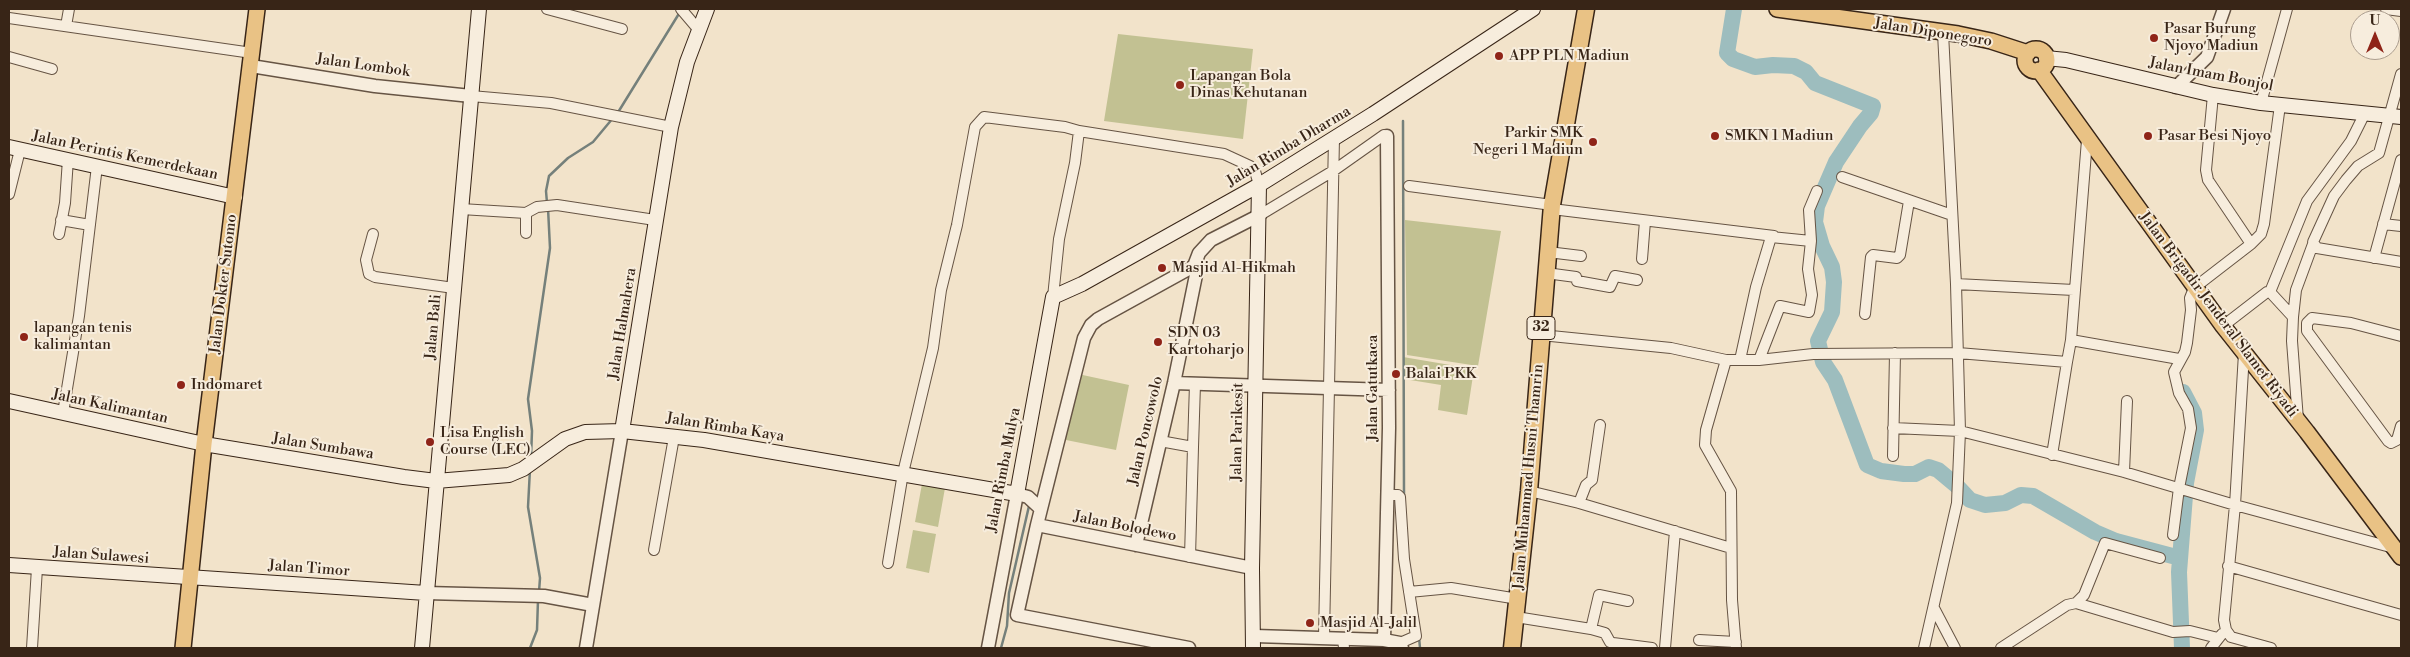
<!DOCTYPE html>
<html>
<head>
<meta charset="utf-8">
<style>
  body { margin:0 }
  #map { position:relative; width:2410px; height:657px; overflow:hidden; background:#f2e3ca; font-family:"Libre Bodoni",serif }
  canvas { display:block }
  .frame { position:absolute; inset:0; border:10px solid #382517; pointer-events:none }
  .north { position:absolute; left:2350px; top:10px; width:50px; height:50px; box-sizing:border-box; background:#f7eddd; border:1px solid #ab9d8e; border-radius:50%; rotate:0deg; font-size:14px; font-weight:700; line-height:20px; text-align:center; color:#382517 }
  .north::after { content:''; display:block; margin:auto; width:18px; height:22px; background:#8f2418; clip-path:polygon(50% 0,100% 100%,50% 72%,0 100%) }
</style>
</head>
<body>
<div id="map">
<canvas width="2410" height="657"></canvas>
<div class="frame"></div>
<div class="north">U</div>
</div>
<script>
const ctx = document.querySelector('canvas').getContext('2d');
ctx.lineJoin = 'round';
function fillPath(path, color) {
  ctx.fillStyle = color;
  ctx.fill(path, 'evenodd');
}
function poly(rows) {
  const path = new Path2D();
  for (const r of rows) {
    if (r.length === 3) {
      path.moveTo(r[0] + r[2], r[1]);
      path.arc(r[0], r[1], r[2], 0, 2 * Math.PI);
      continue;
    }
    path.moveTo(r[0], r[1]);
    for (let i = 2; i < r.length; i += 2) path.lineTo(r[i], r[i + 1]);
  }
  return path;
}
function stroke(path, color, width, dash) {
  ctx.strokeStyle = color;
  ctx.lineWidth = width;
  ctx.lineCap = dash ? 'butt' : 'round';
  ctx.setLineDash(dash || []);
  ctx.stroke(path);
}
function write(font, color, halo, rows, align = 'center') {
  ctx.font = font + ' "Libre Bodoni",serif';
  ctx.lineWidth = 4;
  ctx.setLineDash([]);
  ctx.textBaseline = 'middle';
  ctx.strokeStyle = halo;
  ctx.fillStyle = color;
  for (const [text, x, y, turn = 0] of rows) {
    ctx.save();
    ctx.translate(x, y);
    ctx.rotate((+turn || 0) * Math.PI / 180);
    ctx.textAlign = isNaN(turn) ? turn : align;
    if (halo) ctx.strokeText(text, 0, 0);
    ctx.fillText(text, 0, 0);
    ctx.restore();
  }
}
fillPath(poly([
  [1118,34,1253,49,1243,139,1104,121],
  [1405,220,1501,231,1478,366,1407,355],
  [1403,357,1474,369,1467,415,1438,410,1441,385,1404,379],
  [1078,374,1129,385,1116,450,1061,439],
  [922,484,945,488,938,527,915,522],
  [913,530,936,534,929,573,906,568]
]), '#c2c192');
stroke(poly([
  [617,114,680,12],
  [1403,121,1404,495],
  [547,203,546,191,549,176,568,158,593,142,613,118],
  [531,458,532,431,528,399,550,248,548,208],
  [530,469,528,507,540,578,539,592],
  [1419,637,1420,648],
  [530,648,537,630,538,600],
  [1001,648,1007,626,1009,593,1029,506]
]), '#75807b', 2.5);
stroke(poly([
  [1734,9,1727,53,1733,59,1755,67,1773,65,1794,66,1806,72,1815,83,1873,106,1871,113,1860,126,1836,162,1817,206,1815,222,1822,246,1832,267,1834,282,1832,312,1818,341,1823,362,1835,380,1867,465,1881,471,1904,474,1915,474,1929,467,1938,470,1956,485,1970,500,1985,505,2005,503,2021,495,2033,496,2095,532,2116,541,2180,558],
  [2182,648,2179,572,2186,483,2196,430,2194,413,2183,392]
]), '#9dbdbe', 16);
const minor = poly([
  [547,9,622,29],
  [681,9,698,29],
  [2386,9,2401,11],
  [9,18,252,53],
  [66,26,69,9],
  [9,57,52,69],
  [2401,74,2379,153,2358,166,2346,180,2334,196,2313,242,2317,248,2401,262],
  [2213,95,2206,170,2208,180,2251,244],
  [471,96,551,103,671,127],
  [2261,103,2287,9],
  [1079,131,1224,154,1250,166,1255,171,1259,185],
  [1842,177,1952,215],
  [1409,186,1552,205],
  [9,194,20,150],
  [461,209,526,213,526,233],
  [1552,209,1774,236],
  [526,213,537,207,557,205,655,220],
  [1260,215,1333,171,1384,135,1387,136],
  [61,220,90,225],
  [2383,224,2401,226],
  [59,234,65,203,68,159],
  [373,234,366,260,369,274,375,277,454,288],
  [1811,241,1809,210,1817,191],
  [1548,252,1581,256],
  [2374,258,2401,160],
  [1642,259,1645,221],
  [1546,273,1576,277,1577,281,1610,287,1615,276,1637,280],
  [1956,284,2074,290],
  [2270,292,2307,201,2351,141,2365,113],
  [1865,314,1871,257,1873,255,1897,258,1900,255,1909,201],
  [2223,326,2267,292,2270,292,2293,317],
  [1541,335,1671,348,1726,360,1759,360,1813,354,1958,353,2067,362,2071,340,2087,140],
  [2401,336,2351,323,2312,318,2307,323,2307,331,2388,441,2391,443,2397,440,2401,426],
  [2071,340,2179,359],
  [2244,353,2235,505,2224,620,2226,630,2231,637,2271,648],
  [1726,360,1706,430,1705,445,1731,491,1732,600,1736,648],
  [1740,360,1756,287,1771,237,1811,241,1808,269,1812,295,1809,312,1780,306,1759,360],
  [63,413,79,316,97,166],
  [2298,420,2292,341,2293,317,2296,290,2313,244],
  [1893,428,1960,431,2124,472,2235,505,2394,548],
  [1160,441,1193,447,1190,557],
  [1193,447,1195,384],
  [2052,455,2067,362],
  [1893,456,1895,353],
  [2124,472,2127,401],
  [1529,491,1579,503,1731,548],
  [1387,495,1398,495,1400,497,1404,559,1416,636,1400,643],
  [1579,503,1586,485,1592,480,1600,425],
  [2173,535,2179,488,2191,428,2188,409,2179,393,2174,372,2185,352,2187,343,2191,310,2190,298,2194,288,2251,244,2261,234,2264,224,2280,105],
  [654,550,674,437],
  [888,563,903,473,933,348,941,290,957,225,975,127,984,117,1065,127,1079,131,1075,163,1059,239,1053,297],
  [2228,566,2401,615],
  [1409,592,1451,588,1518,599],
  [2076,603,2084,595,2105,543,2160,558],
  [1934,608,1955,648],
  [1516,617,1591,629,1599,595,1628,601],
  [1591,629,1605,633,1610,642,1613,643,1652,648],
  [1324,637,1334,138],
  [1343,638,1344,648],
  [1699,640,1736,642],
  [32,648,37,568],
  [1665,648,1675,531],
  [1924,648,1957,503,1960,431,1956,284,1943,33],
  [2001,648,2067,605,2076,603,2173,632,2190,631,2218,638],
  [2211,648,2222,634]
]);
const tertiary = poly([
  [251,66,375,86,471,96],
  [2176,87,2207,57,2224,9],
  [1174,383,1389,390],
  [1041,509,1084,338,1091,325,1098,319,1194,266,1199,253,1211,240,1260,215],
  [1037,525,1017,615,1189,648],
  [1136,545,1174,383,1196,275,1194,266],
  [426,593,544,596,593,605],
  [1255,636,1384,640,1400,643,1402,648],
  [1384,640,1389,428,1387,136],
  [586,648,622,431],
  [988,648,1017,494,1028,497,1041,509,1037,525,1252,568]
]);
const secondary = poly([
  [2046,58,2066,60,2213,95,2261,103,2401,117],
  [9,147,235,197],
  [9,401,204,444,404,477,436,481,509,475,523,469,565,439,585,432,622,431,704,440,1017,494,1053,297,1082,284,1259,185,1373,114,1533,9],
  [622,431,671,127,687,62,707,9],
  [9,565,426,593],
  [422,648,479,9],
  [1253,648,1252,568,1259,185]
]);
const primary = poly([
  [1777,9,1958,34,1991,41,2028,53],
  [2036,60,11],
  [2039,70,2223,326,2307,432,2401,557],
  [183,648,204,444,257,9]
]);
const trunk = poly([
  [1512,648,1529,491,1552,205,1586,9]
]);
stroke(minor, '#665444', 12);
stroke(tertiary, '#665444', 15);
stroke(secondary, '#382517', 16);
stroke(primary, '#382517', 18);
stroke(trunk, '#382517', 19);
stroke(minor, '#f7eddd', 10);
stroke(tertiary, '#f7eddd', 12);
stroke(secondary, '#f7eddd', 14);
stroke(primary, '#e9c285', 15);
stroke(trunk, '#e9c285', 16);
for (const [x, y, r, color] of [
  [2154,38,5,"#8f2418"],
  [1499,56,5,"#8f2418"],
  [1180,85,5,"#8f2418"],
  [1715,136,5,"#8f2418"],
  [2148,136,5,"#8f2418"],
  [1593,142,5,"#8f2418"],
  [1162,268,5,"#8f2418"],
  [24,337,5,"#8f2418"],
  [1158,342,5,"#8f2418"],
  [1396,374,5,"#8f2418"],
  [181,385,5,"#8f2418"],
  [430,442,5,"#8f2418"],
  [1310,623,5,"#8f2418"]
]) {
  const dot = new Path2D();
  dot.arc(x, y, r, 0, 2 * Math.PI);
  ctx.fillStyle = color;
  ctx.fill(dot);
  stroke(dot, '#f7eddd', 2);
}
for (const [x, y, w] of [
  [1541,328,28]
]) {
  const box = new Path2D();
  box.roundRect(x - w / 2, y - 11.5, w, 23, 4);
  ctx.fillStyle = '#f7eddd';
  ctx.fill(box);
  stroke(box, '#382517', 1);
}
write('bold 14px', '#382517', null, [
  ["32",1541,328]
]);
write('15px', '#382517', '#f7eddd', [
  ["Pasar Burung",2164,29],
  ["Njoyo Madiun",2164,46],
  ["APP PLN Madiun",1509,56],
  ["Lapangan Bola",1190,76],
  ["Dinas Kehutanan",1190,93],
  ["Parkir SMK",1583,133,"right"],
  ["Negeri 1 Madiun",1583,150,"right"],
  ["SMKN 1 Madiun",1725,136],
  ["Pasar Besi Njoyo",2158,136],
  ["Masjid Al-Hikmah",1172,268],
  ["lapangan tenis",34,328],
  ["kalimantan",34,345],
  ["SDN 03",1168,333],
  ["Kartoharjo",1168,350],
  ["Balai PKK",1406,374],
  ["Indomaret",191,385],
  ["Lisa English",440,433],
  ["Course (LEC)",440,450],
  ["Masjid Al-Jalil",1320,623]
], 'left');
write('15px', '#382517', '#f7eddd', [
  ["Jalan Diponegoro",1933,33,9],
  ["Jalan Lombok",363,66,8],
  ["Jalan Imam Bonjol",2211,75,11],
  ["Jalan Rimba Dharma",1289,147,-31],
  ["Jalan Perintis Kemerdekaan",125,156,12],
  ["Jalan Dokter Sutomo",224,284,-83],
  ["Jalan Brigadir Jenderal Slamet Riyadi",2218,315,53],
  ["Jalan Halmahera",623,324,-81],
  ["Jalan Bali",434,327,-85],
  ["Jalan Gatutkaca",1373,388,-90],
  ["Jalan Kalimantan",110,407,12],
  ["Jalan Rimba Kaya",725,428,9],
  ["Jalan Poncowolo",1146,431,-77],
  ["Jalan Parikesit",1238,432,-89],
  ["Jalan Sumbawa",323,447,9],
  ["Jalan Rimba Mulya",1004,470,-79],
  ["Jalan Muhammad Husni Thamrin",1529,477,-85],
  ["Jalan Bolodewo",1125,527,11],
  ["Jalan Sulawesi",101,556,4],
  ["Jalan Timor",309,569,4]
]);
</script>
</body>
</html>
